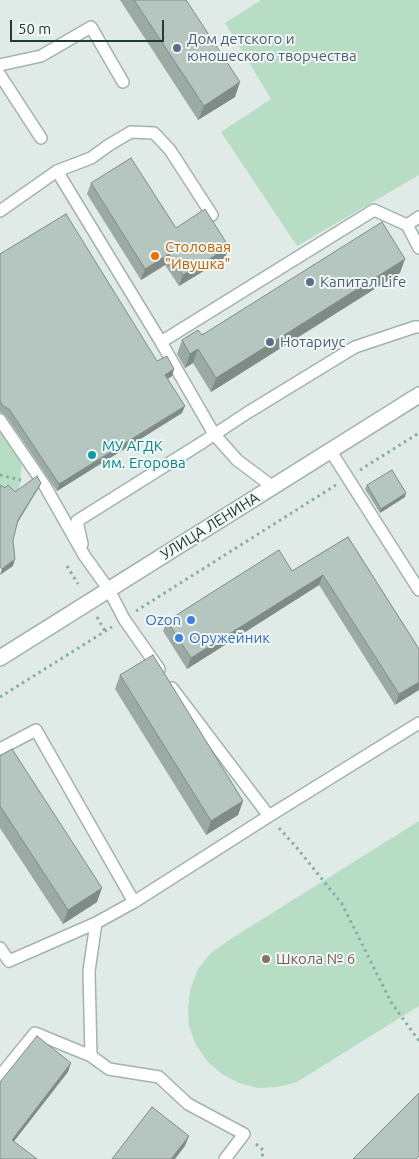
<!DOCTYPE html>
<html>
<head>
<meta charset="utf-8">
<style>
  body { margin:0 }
  #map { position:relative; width:419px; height:1159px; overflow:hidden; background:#e0ebe7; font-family:Ubuntu,sans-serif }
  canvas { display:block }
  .scale { position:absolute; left:10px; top:20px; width:154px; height:22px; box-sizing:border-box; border:2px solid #203b36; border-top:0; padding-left:6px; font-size:15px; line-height:18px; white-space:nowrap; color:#203b36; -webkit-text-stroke:4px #f0f7f4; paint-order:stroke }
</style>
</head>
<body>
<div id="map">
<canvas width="419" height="1159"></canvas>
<div class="scale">50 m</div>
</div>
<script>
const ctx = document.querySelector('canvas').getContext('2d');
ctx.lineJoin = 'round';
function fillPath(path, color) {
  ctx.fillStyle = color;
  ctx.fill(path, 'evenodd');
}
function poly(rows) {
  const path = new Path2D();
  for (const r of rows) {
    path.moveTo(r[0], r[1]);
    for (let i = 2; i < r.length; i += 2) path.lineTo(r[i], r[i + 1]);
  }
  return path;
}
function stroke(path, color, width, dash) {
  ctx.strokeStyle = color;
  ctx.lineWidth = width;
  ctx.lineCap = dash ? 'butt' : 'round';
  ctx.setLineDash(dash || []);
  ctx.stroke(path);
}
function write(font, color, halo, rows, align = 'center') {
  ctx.font = font + ' Ubuntu,sans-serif';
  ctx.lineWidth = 4;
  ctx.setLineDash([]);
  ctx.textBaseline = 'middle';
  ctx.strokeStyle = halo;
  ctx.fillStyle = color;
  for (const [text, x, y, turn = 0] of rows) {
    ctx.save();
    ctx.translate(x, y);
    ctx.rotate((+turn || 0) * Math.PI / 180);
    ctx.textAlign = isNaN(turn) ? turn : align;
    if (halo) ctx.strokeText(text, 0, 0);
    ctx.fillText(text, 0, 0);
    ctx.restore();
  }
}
fillPath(poly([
  [261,0,419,0,419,175,297,246,221,132,271,99,225,23],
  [0,431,22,464,19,492,0,487],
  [419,821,419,1006,297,1082,278,1087,258,1088,239,1083,222,1074,207,1061,196,1045,189,1026,188,1007,191,987,198,969,210,954,229,940]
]), '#b8ddc5');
const service = poly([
  [0,65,41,56,91,27,123,82],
  [0,75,41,138],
  [57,171,161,342,214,434,237,460,273,487],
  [0,211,57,171,91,158,109,145,131,132,154,133,170,150,212,215],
  [419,217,407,225,419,248],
  [161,342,374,210,407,225],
  [0,420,45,486,84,555,109,590,124,619,159,669],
  [330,450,419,590],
  [82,544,77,521,203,442,247,413,355,347,415,327,419,327],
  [172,688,269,816],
  [0,749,36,730,134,902,96,923,9,961,0,948],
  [134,902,269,816,419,723],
  [96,923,89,971,91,1056,109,1069,159,1077,188,1104,244,1134,225,1159],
  [0,1076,35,1033,91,1056]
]);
const tertiary = poly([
  [0,658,419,395]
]);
stroke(service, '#a3b3ae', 14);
stroke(tertiary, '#a3b3ae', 18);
stroke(poly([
  [360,470,419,433],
  [0,475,21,480],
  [67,566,78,584],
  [136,611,336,485],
  [97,617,105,631],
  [0,697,112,627],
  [279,828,297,848,342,904,391,1002,419,1041],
  [256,1144,263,1150,262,1159]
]), '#80afa4', 3, [2.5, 4]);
stroke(service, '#fff', 11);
stroke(tertiary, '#fff', 15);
fillPath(poly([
  [120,0,186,0,235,97,198,120],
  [91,183,176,228,225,258,179,286,165,265,141,280,87,194],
  [0,254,157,361,174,369,172,376,168,379,182,413,57,491,6,416,0,412],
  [400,273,211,392,193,363,185,368,177,354,182,340],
  [367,485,405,497,380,513,365,489],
  [348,537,419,649,395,705,319,585,187,669,163,631,167,621,292,571],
  [120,675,243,801,238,815,206,835,115,689],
  [0,756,97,902,63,924,0,828]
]), '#9caaa5');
fillPath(poly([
  [240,82,235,97,198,120,204,106],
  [229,247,225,258,179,286,183,275],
  [169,254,165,265,141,280,145,269],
  [405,259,400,273,211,392,216,378],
  [198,349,193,363,185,368,190,354],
  [174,369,172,376,163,382,165,375],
  [185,406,182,413,57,491,59,484],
  [41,483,38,489,15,527,18,520],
  [406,493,405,497,380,513,381,509],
  [15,559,13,566,0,575,2,569],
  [323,575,319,585,187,669,191,658],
  [419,682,419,690,395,705,399,694],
  [243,801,238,815,206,835,211,821],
  [102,888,97,902,63,924,68,910],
  [71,1063,68,1072,8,1149,12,1140],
  [189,1136,185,1146,175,1159,171,1159]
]), '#7f8b86');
const building = poly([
  [134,0,186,0,240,82,204,106,134,0],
  [131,158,176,228,205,209,229,247,183,275,169,254,145,269,91,183,131,158],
  [66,214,157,361,167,356,174,369,165,375,185,406,59,484,9,409,3,406,0,401,0,254,66,214],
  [382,222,405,259,216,378,198,349,190,354,182,340,198,330,202,335,382,222],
  [392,470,406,493,381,509,367,485,392,470],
  [37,476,41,483,18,520,13,540,15,559,2,569,0,566,0,485,5,488,8,485,15,492,37,476],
  [348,537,419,649,419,682,399,694,323,575,191,658,167,621,279,550,292,571,348,537],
  [153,655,243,801,211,821,120,675,153,655],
  [12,749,102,888,68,910,0,806,0,756,12,749],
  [37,1036,71,1063,12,1140,37,1159,0,1159,0,1082,37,1036],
  [419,1093,419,1156,416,1159,353,1159,419,1093],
  [152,1107,189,1136,171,1159,112,1159,152,1107]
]);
fillPath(building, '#b5c6c0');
stroke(building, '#7f8b86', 1);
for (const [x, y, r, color] of [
  [177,48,5,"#5c6f8a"],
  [155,256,5,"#e8710a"],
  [310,282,5,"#5c6f8a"],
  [270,342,5,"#5c6f8a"],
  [92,455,5,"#0f9aa8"],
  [191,620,5,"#3f7fe0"],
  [179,638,5,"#3f7fe0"],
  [266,959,5,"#8d6e63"]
]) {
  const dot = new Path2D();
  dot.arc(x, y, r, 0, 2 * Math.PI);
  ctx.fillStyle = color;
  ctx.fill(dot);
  stroke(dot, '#f0f7f4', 2);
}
write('15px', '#4e5e75', '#f0f7f4', [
  ["Дом детского и",187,39],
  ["юношеского творчества",187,56],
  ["Капитал Life",320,282],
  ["Нотариус",280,342]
], 'left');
write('15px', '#c56008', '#f0f7f4', [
  ["Столовая",165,247],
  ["\"Ивушка\"",165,264]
], 'left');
write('15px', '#0d838f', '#f0f7f4', [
  ["МУ АГДК",102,446],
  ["им. Егорова",102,463]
], 'left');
write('15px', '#203b36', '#f0f7f4', [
  ["УЛИЦА ЛЕНИНА",210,526,-32]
]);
write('15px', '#366cbe', '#f0f7f4', [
  ["Ozon",181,620],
  ["Оружейник",189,638,"left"]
], 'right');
write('15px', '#785e54', '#f0f7f4', [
  ["Школа № 6",276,959]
], 'left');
</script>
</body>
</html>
